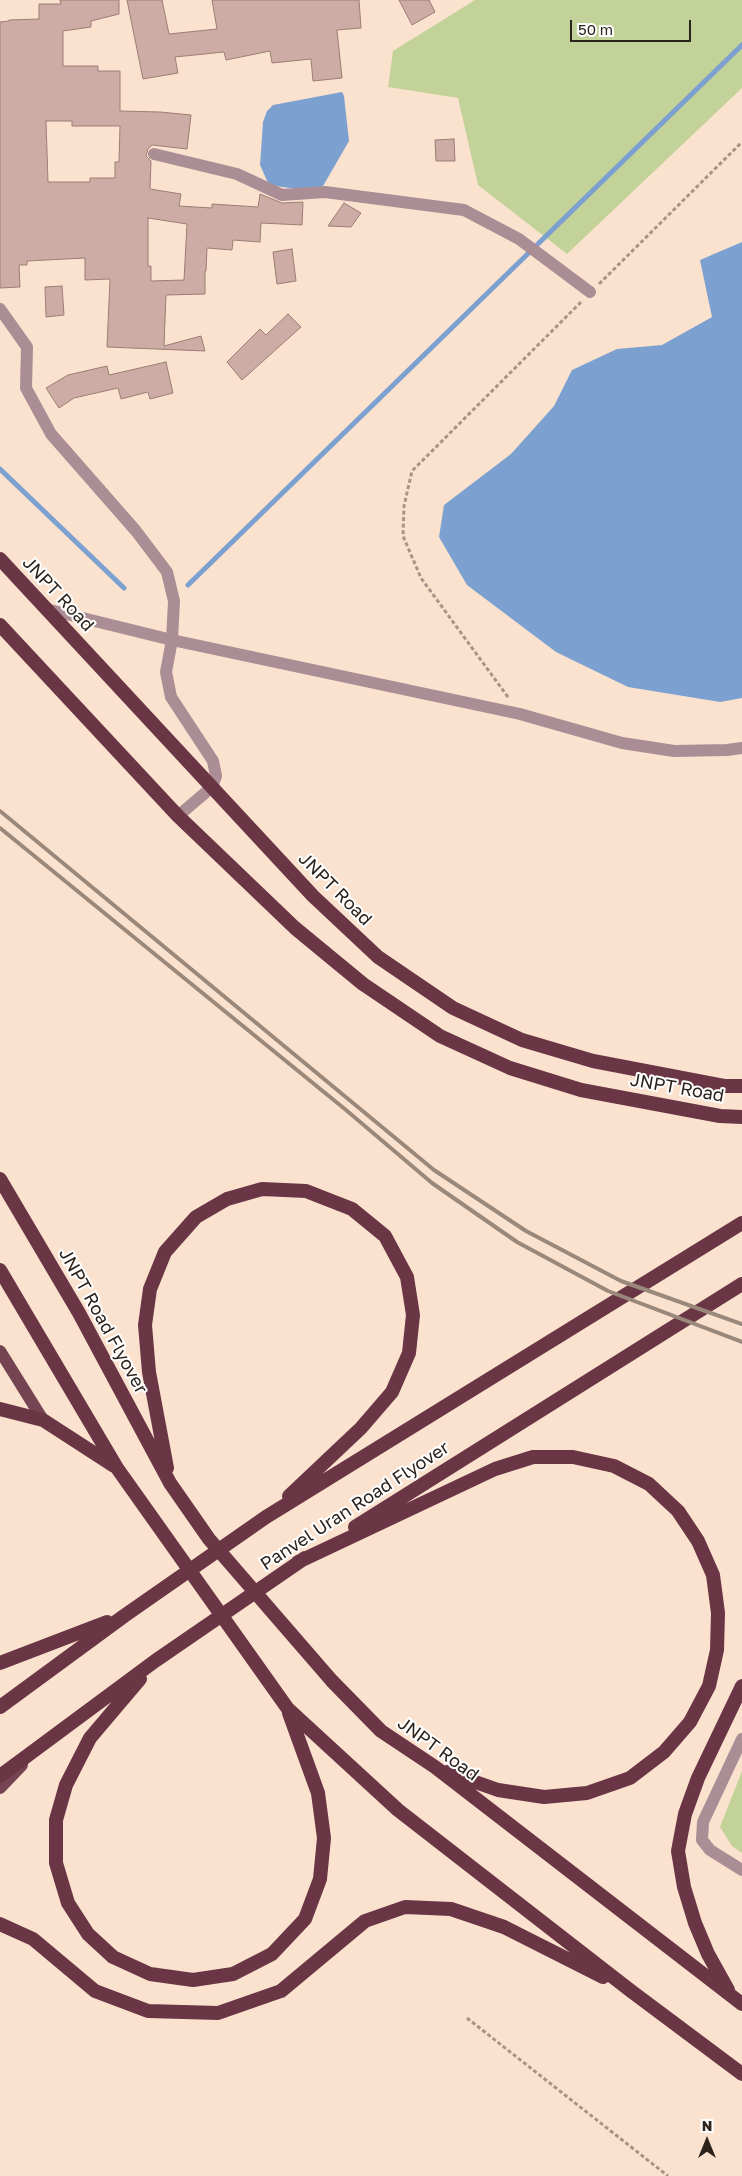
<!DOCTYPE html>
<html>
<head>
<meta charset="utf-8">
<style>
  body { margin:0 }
  #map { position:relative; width:742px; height:2176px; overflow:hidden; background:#fbe2ce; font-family:"Golos Text",sans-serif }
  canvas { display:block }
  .north { position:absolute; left:682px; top:2116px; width:50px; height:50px; -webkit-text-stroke:4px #fff; paint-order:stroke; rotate:0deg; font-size:14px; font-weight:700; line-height:20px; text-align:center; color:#2c231c }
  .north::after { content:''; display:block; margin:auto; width:18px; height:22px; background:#2c231c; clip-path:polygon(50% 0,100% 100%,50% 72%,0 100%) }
  .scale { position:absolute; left:570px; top:20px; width:121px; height:22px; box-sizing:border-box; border:2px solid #2c231c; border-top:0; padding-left:6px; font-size:15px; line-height:18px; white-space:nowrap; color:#2c231c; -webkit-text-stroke:4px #fff; paint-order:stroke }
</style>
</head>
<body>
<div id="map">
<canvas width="742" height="2176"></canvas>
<div class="north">N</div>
<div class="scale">50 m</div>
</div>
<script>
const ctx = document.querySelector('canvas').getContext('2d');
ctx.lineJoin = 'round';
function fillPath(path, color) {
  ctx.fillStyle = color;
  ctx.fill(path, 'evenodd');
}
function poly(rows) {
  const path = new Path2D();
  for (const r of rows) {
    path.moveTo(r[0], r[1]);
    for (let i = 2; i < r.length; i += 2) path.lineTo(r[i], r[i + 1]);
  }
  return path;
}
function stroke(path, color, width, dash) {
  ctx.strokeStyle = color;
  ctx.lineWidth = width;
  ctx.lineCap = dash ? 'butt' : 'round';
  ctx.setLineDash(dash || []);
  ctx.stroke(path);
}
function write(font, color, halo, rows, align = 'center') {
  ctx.font = font + ' "Golos Text",sans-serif';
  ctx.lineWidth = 4;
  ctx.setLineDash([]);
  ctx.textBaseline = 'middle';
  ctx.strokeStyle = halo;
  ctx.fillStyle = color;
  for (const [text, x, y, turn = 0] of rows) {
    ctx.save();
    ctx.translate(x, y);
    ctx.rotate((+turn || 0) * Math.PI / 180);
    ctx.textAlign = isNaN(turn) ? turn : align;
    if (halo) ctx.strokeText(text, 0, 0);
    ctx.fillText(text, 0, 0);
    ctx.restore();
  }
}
fillPath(poly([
  [475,0,742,0,742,88,567,254,478,185,458,98,388,87,393,51],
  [742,1771,742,1853,732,1846,720,1827]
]), '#c3d299');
fillPath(poly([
  [342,92,344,96,349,141,323,186,303,190,269,185,260,165,263,122,267,111,273,105],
  [742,242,742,698,720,702,628,687,556,652,467,585,439,537,444,505,511,454,554,406,572,370,617,349,662,345,712,317,700,260]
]), '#7ca0d0');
stroke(poly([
  [0,469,124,588],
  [188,585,742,45]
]), '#7ca0d0', 5);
const building = poly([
  [60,0,119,0,119,14,91,21,91,27,63,31,63,66,98,66,98,71,120,71,120,111,160,112,191,115,187,149,152,145,148,149,146,156,151,161,150,189,181,194,179,206,212,208,212,204,258,207,260,194,282,203,303,202,302,225,261,223,260,242,233,240,232,250,207,248,206,271,205,271,205,294,166,295,164,346,201,336,205,351,107,347,110,279,85,280,85,258,27,261,27,265,19,265,20,287,0,288,0,22,9,21,9,20,39,19,39,4,61,4,60,0],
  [46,121,72,121,72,126,120,126,119,162,115,162,115,178,90,178,90,182,48,182,46,121],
  [148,218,187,224,184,280,151,281,151,266,148,266,148,218],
  [127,0,162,0,169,34,217,29,212,0,359,0,361,28,337,30,342,78,313,81,311,59,272,63,270,51,226,60,224,52,175,57,178,73,143,79,127,0],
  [399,0,429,0,435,12,412,25,399,0],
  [454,139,455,161,436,161,435,140,454,139],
  [344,203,361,213,351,227,328,226,344,203],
  [292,249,296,281,277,284,273,252,292,249],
  [62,286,64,315,46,317,45,287,62,286],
  [288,314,301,327,242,380,227,362,260,329,266,335,288,314],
  [166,362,173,393,150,399,148,392,121,399,118,388,74,398,59,408,46,388,68,375,107,366,109,375,166,362]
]);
fillPath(building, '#ccaca5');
stroke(building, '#9b7d76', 1);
stroke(poly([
  [599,284,742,142],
  [508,697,421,578,403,536,404,506,412,471,582,301],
  [467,2018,668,2176]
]), '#a89587', 3, [4, 2.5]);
stroke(poly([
  [154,154,237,174,282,195,325,192,464,210,519,239,590,292],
  [0,309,27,347,26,388,51,434,136,531,167,572,174,601,172,640,166,672,171,697,213,761,216,776,212,787,178,816],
  [742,1739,703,1822,702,1840,710,1850,742,1870]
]), '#ab8d95', 12);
stroke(poly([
  [46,609,172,640,520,714,622,743,674,751,727,750,742,748]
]), '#ab8d95', 12);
stroke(poly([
  [0,1351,43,1420],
  [0,1788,22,1765]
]), '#754452', 12);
stroke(poly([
  [0,559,313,896,378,957,453,1008,522,1040,593,1061,724,1086,742,1086],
  [0,625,178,816,295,928,363,984,440,1036,510,1068,581,1090,720,1116,742,1117],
  [0,1179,79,1313,170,1483,209,1539,332,1681,381,1731,435,1767,742,2004],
  [0,1270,117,1468,288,1709,398,1810,631,1991,742,2074],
  [0,1409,43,1420,114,1466],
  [167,1468,149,1372,145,1325,150,1289,165,1252,196,1217,227,1199,262,1189,306,1191,352,1209,385,1236,407,1277,413,1315,409,1353,392,1392,361,1428,289,1496],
  [355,1527,742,1284],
  [298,1562,495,1469,533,1457,573,1457,614,1466,649,1484,678,1511,698,1541,713,1575,718,1613,717,1650,709,1686,690,1722,664,1752,630,1778,587,1793,544,1797,498,1790,447,1772],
  [0,1663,107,1622],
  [140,1679,90,1738,66,1785,56,1820,56,1863,68,1903,88,1934,113,1957,150,1974,193,1980,233,1974,272,1954,305,1919,320,1879,324,1838,318,1793,289,1713],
  [0,1707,124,1616,266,1517,742,1223],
  [0,1776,155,1661,305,1558],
  [0,1924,33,1939,95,1991,148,2011,218,2013,281,1991,365,1921,405,1907,451,1909,504,1927,603,1977],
  [728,1990,708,1954,695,1923,684,1887,678,1851,685,1814,698,1778,742,1686]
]), '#6a3646', 14);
stroke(poly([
  [0,811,434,1170,526,1231,621,1281,742,1324],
  [0,828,346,1110,432,1183,517,1242,608,1291,742,1342]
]), '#9a887b', 4);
write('18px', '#2c231c', '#fff', [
  ["JNPT Road",58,594,47],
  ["JNPT Road",335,889,45],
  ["JNPT Road",677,1088,10],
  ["JNPT Road Flyover",103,1321,61],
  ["Panvel Uran Road Flyover",355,1506,-33],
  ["JNPT Road",438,1749,36]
]);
</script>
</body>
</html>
